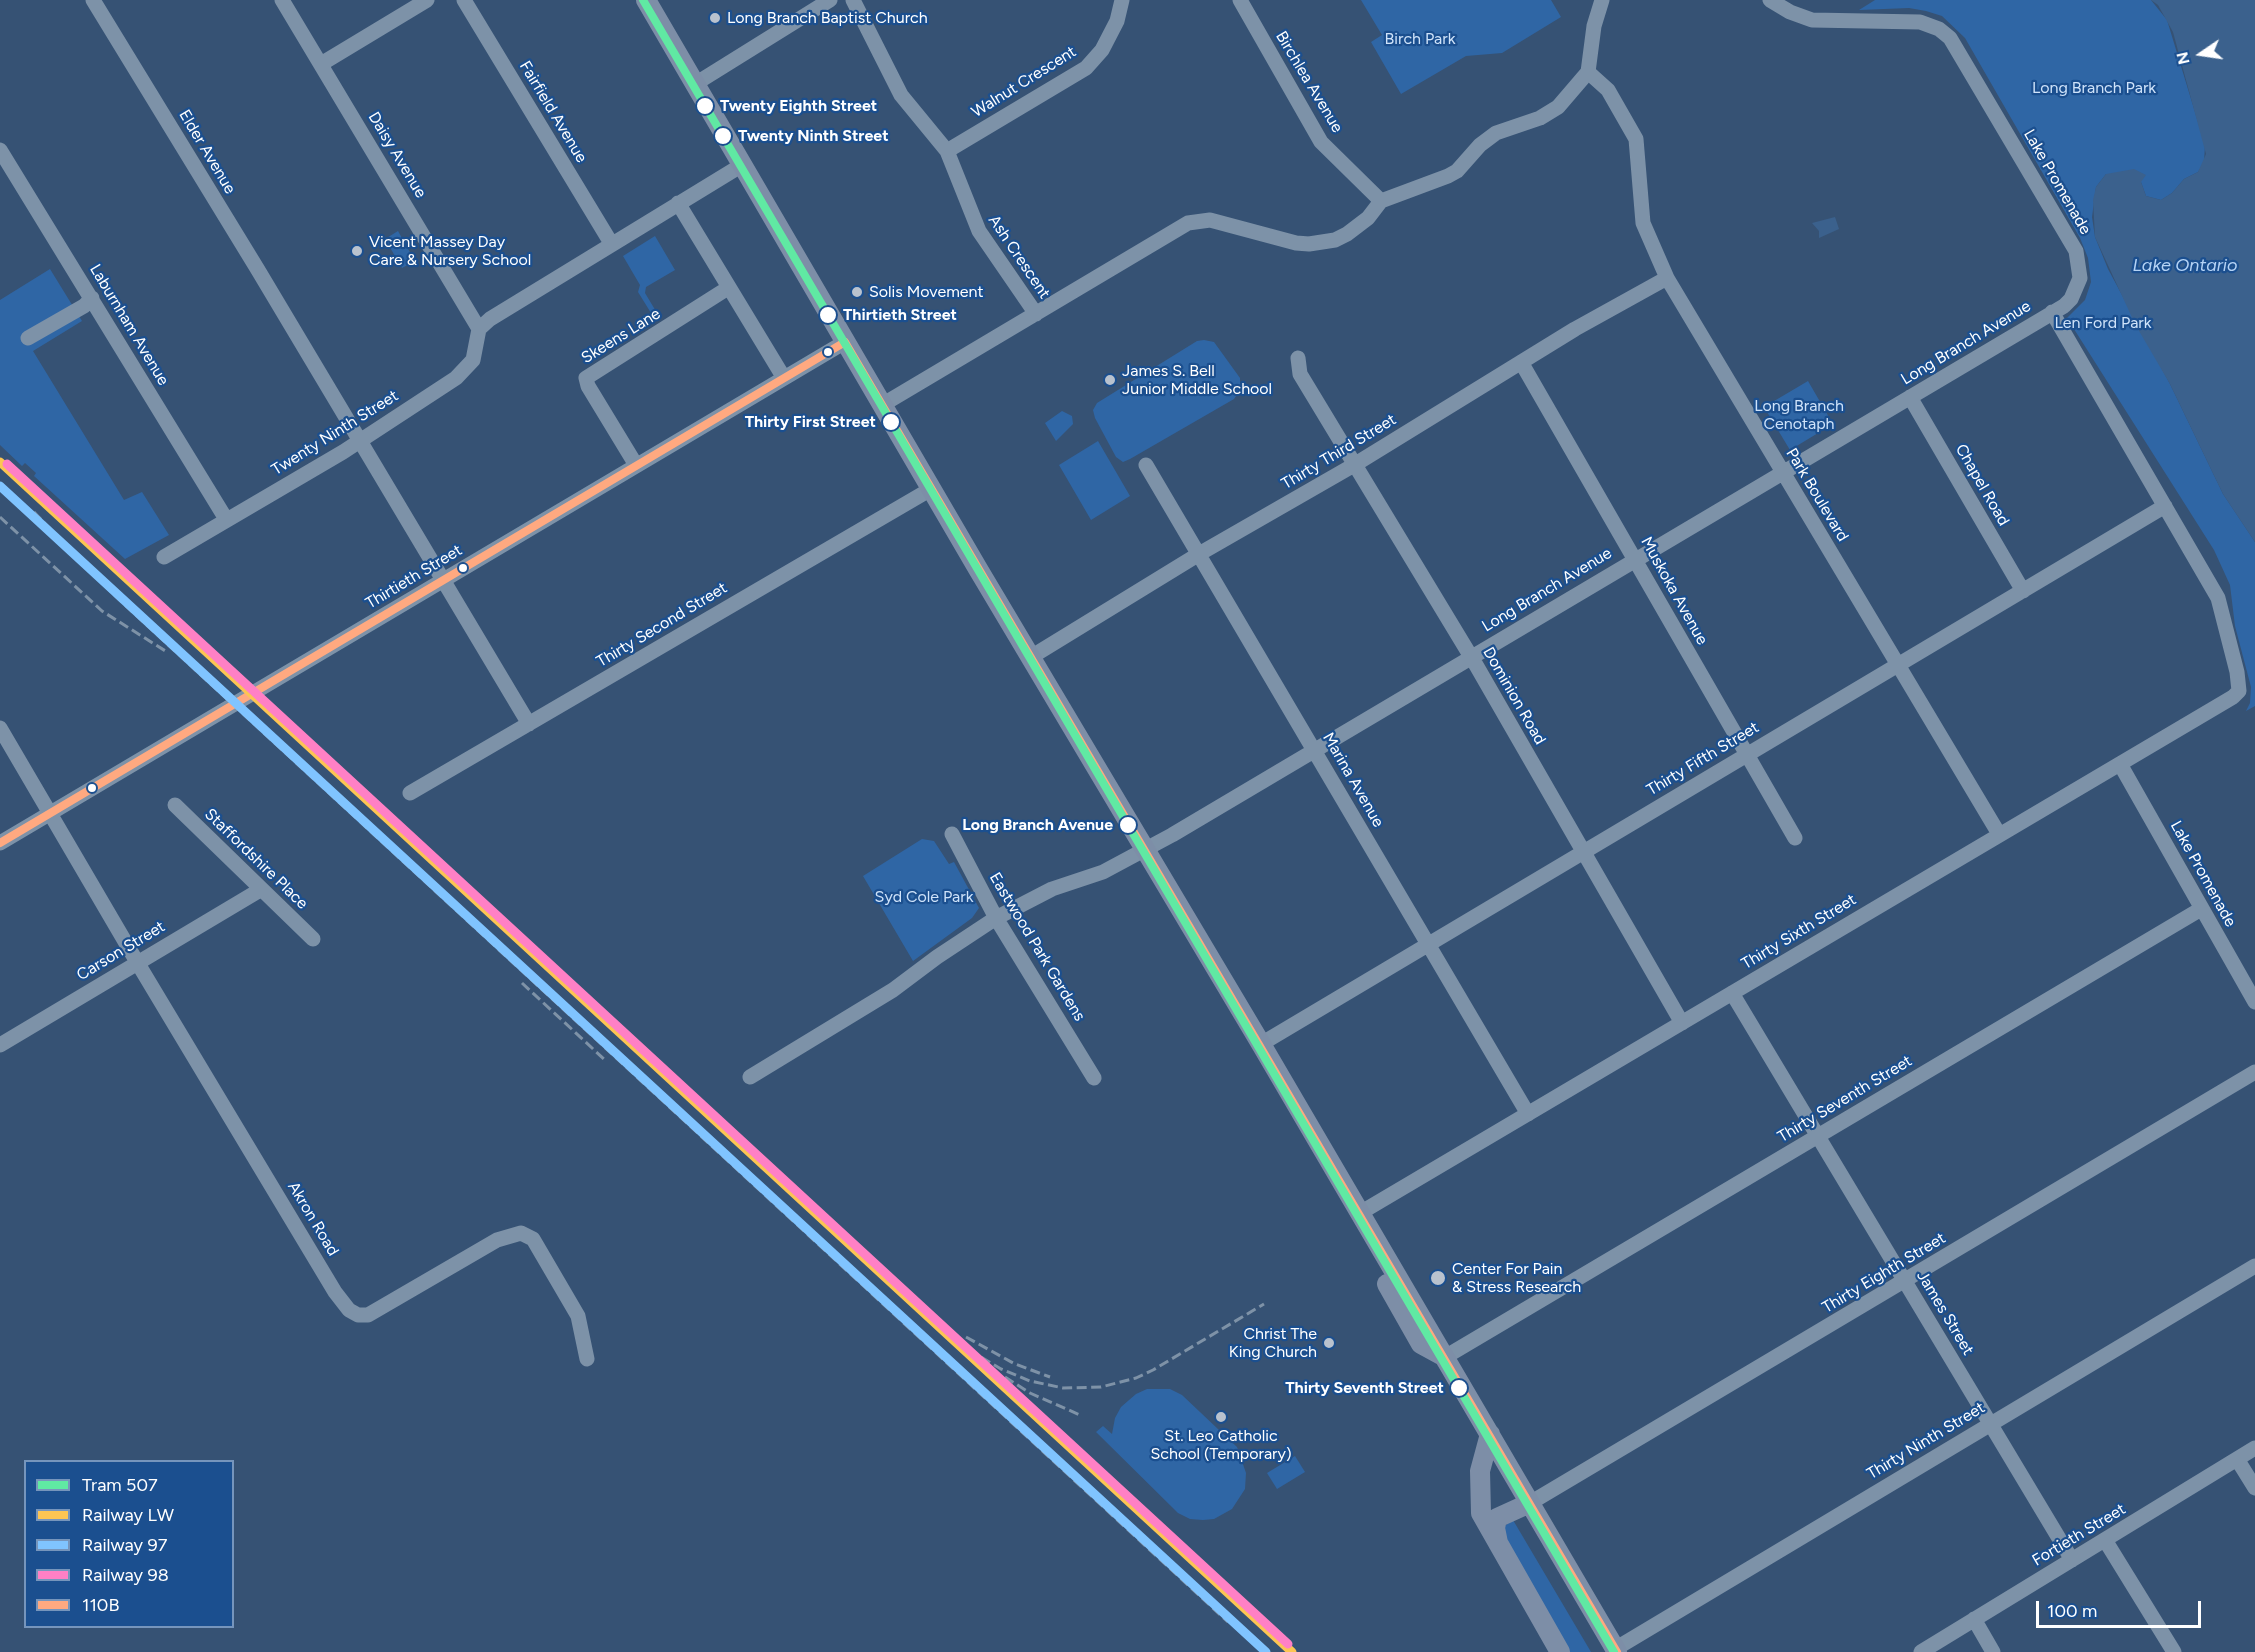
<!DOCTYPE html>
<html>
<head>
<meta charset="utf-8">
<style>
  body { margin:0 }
  #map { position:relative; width:2255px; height:1652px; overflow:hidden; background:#365274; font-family:Figtree,sans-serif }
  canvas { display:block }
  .legend { position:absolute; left:24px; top:1460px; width:210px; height:168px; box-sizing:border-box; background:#1b4f8f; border:2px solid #7695bc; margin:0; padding:8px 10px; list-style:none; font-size:18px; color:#fff }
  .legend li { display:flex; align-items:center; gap:12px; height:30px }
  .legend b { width:30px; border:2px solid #7695bc }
  .north { position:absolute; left:2171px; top:24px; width:60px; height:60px; -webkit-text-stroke:4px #1b4f8f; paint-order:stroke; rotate:257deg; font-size:16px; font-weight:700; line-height:24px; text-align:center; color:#fff }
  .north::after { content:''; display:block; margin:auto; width:21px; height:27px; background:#fff; clip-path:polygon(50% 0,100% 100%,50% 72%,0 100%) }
  .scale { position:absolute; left:2036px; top:1601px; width:165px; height:27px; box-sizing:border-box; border:3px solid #fff; border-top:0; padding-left:8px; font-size:18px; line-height:21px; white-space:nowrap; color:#fff; -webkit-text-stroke:4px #1b4f8f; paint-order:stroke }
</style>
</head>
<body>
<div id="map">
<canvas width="2255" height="1652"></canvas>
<ul class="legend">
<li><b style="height:8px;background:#60e9a3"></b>Tram 507</li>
<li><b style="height:8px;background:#fcc553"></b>Railway LW</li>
<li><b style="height:8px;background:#80c4ff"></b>Railway 97</li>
<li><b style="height:8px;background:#ff80c5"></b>Railway 98</li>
<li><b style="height:8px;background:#ffa980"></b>110B</li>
</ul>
<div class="north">N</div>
<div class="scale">100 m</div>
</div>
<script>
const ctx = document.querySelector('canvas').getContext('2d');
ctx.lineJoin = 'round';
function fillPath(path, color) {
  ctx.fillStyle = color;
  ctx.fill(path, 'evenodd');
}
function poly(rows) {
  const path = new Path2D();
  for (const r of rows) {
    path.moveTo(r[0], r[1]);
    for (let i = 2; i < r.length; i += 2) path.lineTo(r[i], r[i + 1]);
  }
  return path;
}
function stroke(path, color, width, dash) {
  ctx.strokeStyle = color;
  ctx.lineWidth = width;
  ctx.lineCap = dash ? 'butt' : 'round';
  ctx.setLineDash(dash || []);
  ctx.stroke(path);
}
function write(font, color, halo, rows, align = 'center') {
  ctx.font = font + ' Figtree,sans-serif';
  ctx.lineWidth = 4.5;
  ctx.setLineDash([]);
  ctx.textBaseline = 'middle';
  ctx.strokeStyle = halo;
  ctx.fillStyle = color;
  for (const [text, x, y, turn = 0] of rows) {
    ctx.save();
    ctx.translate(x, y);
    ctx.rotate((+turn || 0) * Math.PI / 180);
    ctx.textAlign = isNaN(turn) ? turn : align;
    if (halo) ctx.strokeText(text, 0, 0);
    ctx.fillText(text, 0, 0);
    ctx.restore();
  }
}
fillPath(poly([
  [1361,0,1551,0,1561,17,1502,53,1466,56,1401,94,1371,42,1382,35],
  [1875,0,2151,0,2167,20,2205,145,2204,162,2198,172,2184,179,2172,193,2161,200,2146,196,2141,182,2106,174,2096,187,2092,217,2095,237,2108,269,2170,384,2223,494,2255,542,2255,706,2246,711,2250,703,2251,687,2235,626,2230,585,2214,550,2067,318,2085,300,2091,282,2088,258,2080,238,1965,38,1942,16,1926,11,1909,8,1859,10],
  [398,231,415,261,402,268,385,239],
  [655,236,675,270,646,287,645,293,660,318,656,321,638,292,640,285,623,256],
  [50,269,82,321,33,351,124,500,142,492,169,535,125,559,34,476,36,473,25,463,22,466,0,445,0,300],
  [1204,340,1214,342,1240,378,1240,390,1234,399,1130,459,1123,462,1116,457,1095,418,1093,410,1097,403,1197,341],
  [1808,381,1833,424,1790,450,1764,407],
  [1062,411,1072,416,1073,424,1056,441,1045,423],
  [1098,441,1130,496,1091,520,1059,465],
  [922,839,934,841,949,864,954,862,979,908,972,918,913,961,863,876],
  [1147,1389,1170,1389,1182,1395,1237,1447,1246,1473,1245,1489,1232,1509,1214,1519,1203,1520,1190,1519,1178,1513,1096,1432,1103,1426,1112,1434,1115,1418,1121,1407,1136,1394],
  [1295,1456,1305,1472,1277,1489,1267,1473],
  [1513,1520,1591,1652,1568,1652,1503,1540,1503,1527]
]), '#2f66a5');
fillPath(poly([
  [2151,0,2255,0,2255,542,2223,494,2170,384,2135,324,2095,237,2093,200,2096,187,2106,174,2134,169,2146,175,2141,182,2146,196,2161,200,2172,193,2184,179,2198,172,2206,154,2173,32,2158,5],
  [1835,217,1839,229,1819,238,1819,231,1812,223]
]), '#3b618d');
stroke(poly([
  [93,0,258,270,529,724],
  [282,0,479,329],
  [464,0,611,243],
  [853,0,901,95,947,151,979,231,1036,314],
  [1240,0,1321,142,1381,201],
  [321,64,427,0],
  [1588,72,1608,90,1636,139,1643,223,1667,278,1999,834],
  [695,84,830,0],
  [0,150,226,519],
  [947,151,1086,68,1102,50,1117,21,1122,0],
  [678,203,784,378],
  [28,338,84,306,92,298],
  [1298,358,1300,374,1476,665,1682,1023],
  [1521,362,1795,838],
  [1910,397,2023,591],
  [882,405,1188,223,1210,220,1296,243,1309,244,1335,240,1347,234,1368,218,1381,201,1448,176,1457,171,1480,145,1496,133,1540,118,1558,107,1588,72,1594,26,1602,0],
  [636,465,588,386,586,378,728,288],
  [1146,465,1528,1114],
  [164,557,343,452,456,378,473,360,479,329,490,319,742,165],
  [1031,657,1199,554,1354,465,1575,329,1667,278],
  [0,728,137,962,335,1292,349,1310,358,1315,368,1315,497,1240,521,1233,533,1239,578,1316,587,1359],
  [2120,764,2255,1002],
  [410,793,931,489],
  [175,805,313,939],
  [952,834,996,918,1094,1078],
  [0,843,845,342],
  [1732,993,2072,1560],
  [1261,1044,2165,506],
  [0,1045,260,890],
  [750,1077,893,990,937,957,996,918,1052,889,1103,872,1172,835,2064,306,2071,299,2080,278,2076,251,1950,38,1939,29,1920,22,1812,20,1790,12,1770,0],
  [1360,1213,2233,697,2239,691,2237,672,2218,598,2052,312],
  [1445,1357,2201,909],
  [2237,1459,2255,1488],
  [1530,1503,2255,1072],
  [2105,1540,2174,1652],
  [1974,1619,1993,1652],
  [1615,1649,2255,1266],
  [1921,1652,2255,1448]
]), '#7d92a8', 15);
stroke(poly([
  [646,0,978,569,1261,1044,1617,1652],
  [1387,1284,1421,1344,1443,1356],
  [1490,1434,1480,1471,1481,1513,1560,1652],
  [1498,1543,1495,1528,1497,1518,1530,1503]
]), '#7d8ea7', 20);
stroke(poly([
  [34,512,113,594,1228,1622],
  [0,517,102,611,167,652],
  [522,983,606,1061],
  [892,1284,933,1316],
  [925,1314,974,1353],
  [966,1337,1015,1364,1050,1377],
  [969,1350,1001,1369,1030,1381,1063,1388,1101,1387,1136,1378,1153,1370,1264,1304],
  [1005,1377,1030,1393,1080,1415]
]), '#7e92a7', 3, [10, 4.5]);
stroke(poly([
  [0,843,845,342,1617,1652]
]), '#ffa980', 8);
stroke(poly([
  [0,462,1292,1652]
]), '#fcc553', 9);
stroke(poly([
  [0,486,1266,1652]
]), '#80c4ff', 9);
stroke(poly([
  [7,464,1288,1644]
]), '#ff80c5', 9);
stroke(poly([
  [643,0,1614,1652]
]), '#60e9a3', 8);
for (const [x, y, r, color] of [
  [715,18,6,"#b9c2ce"],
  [705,106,9,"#fff"],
  [723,136,9,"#fff"],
  [357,251,6,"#b9c2ce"],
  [857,292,6,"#b9c2ce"],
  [828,315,9,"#fff"],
  [828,352,5,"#fff"],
  [1110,380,6,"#b9c2ce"],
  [891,422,9,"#fff"],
  [463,568,5,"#fff"],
  [92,788,5,"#fff"],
  [1128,825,9,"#fff"],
  [1438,1278,8,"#b9c2ce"],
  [1329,1343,6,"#b9c2ce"],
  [1459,1388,9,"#fff"],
  [1221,1417,6,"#b9c2ce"]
]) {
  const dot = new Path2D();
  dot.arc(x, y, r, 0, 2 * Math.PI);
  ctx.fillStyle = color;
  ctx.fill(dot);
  stroke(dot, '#1b4f8f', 2);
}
write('16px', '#fff', '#1b4f8f', [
  ["Long Branch Baptist Church",727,18],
  ["Vicent Massey Day",369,242],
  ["Care & Nursery School",369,260],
  ["Solis Movement",869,292],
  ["James S. Bell",1122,371],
  ["Junior Middle School",1122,389],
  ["Center For Pain",1452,1269],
  ["& Stress Research",1452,1287],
  ["Christ The",1317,1334,"right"],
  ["King Church",1317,1352,"right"],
  ["St. Leo Catholic",1221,1436,"center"],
  ["School (Temporary)",1221,1454,"center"]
], 'left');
write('16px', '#cfe3fa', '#1b4f8f', [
  ["Birch Park",1420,39],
  ["Long Branch Park",2094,88],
  ["Len Ford Park",2103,323],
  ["Long Branch",1799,406],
  ["Cenotaph",1799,424],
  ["Syd Cole Park",924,897]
]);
write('16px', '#fff', '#1b4f8f', [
  ["Walnut Crescent",1024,82,-32],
  ["Birchlea Avenue",1309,82,59],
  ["Fairfield Avenue",553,112,59],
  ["Elder Avenue",207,152,59],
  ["Daisy Avenue",397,155,59],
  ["Lake Promenade",2057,182,60],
  ["Ash Crescent",1019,257,56],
  ["Laburnham Avenue",129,325,59],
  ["Skeens Lane",621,336,-32],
  ["Long Branch Avenue",1966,343,-31],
  ["Twenty Ninth Street",335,433,-32],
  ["Thirty Third Street",1339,452,-31],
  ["Chapel Road",1982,485,60],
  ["Park Boulevard",1817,495,59],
  ["Thirtieth Street",414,577,-31],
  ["Long Branch Avenue",1547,590,-31],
  ["Muskoka Avenue",1674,591,61],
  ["Thirty Second Street",662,625,-31],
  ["Dominion Road",1514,696,60],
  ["Thirty Fifth Street",1703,759,-31],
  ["Marina Avenue",1353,780,60],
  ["Staffordshire Place",256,859,44],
  ["Lake Promenade",2203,874,61],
  ["Thirty Sixth Street",1799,932,-31],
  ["Eastwood Park Gardens",1037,947,59],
  ["Carson Street",121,951,-31],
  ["Thirty Seventh Street",1845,1099,-31],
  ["Akron Road",313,1219,59],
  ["Thirty Eighth Street",1884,1273,-31],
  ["James Street",1945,1313,59],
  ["Thirty Ninth Street",1926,1441,-31],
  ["Fortieth Street",2079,1535,-31]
]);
write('bold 16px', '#fff', '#1b4f8f', [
  ["Twenty Eighth Street",720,106],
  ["Twenty Ninth Street",738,136],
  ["Thirtieth Street",843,315],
  ["Thirty First Street",876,422,"right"],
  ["Long Branch Avenue",1113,825,"right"],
  ["Thirty Seventh Street",1444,1388,"right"]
], 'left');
write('italic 18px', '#b5d3f5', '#1b4f8f', [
  ["Lake Ontario",2185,266]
]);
</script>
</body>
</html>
